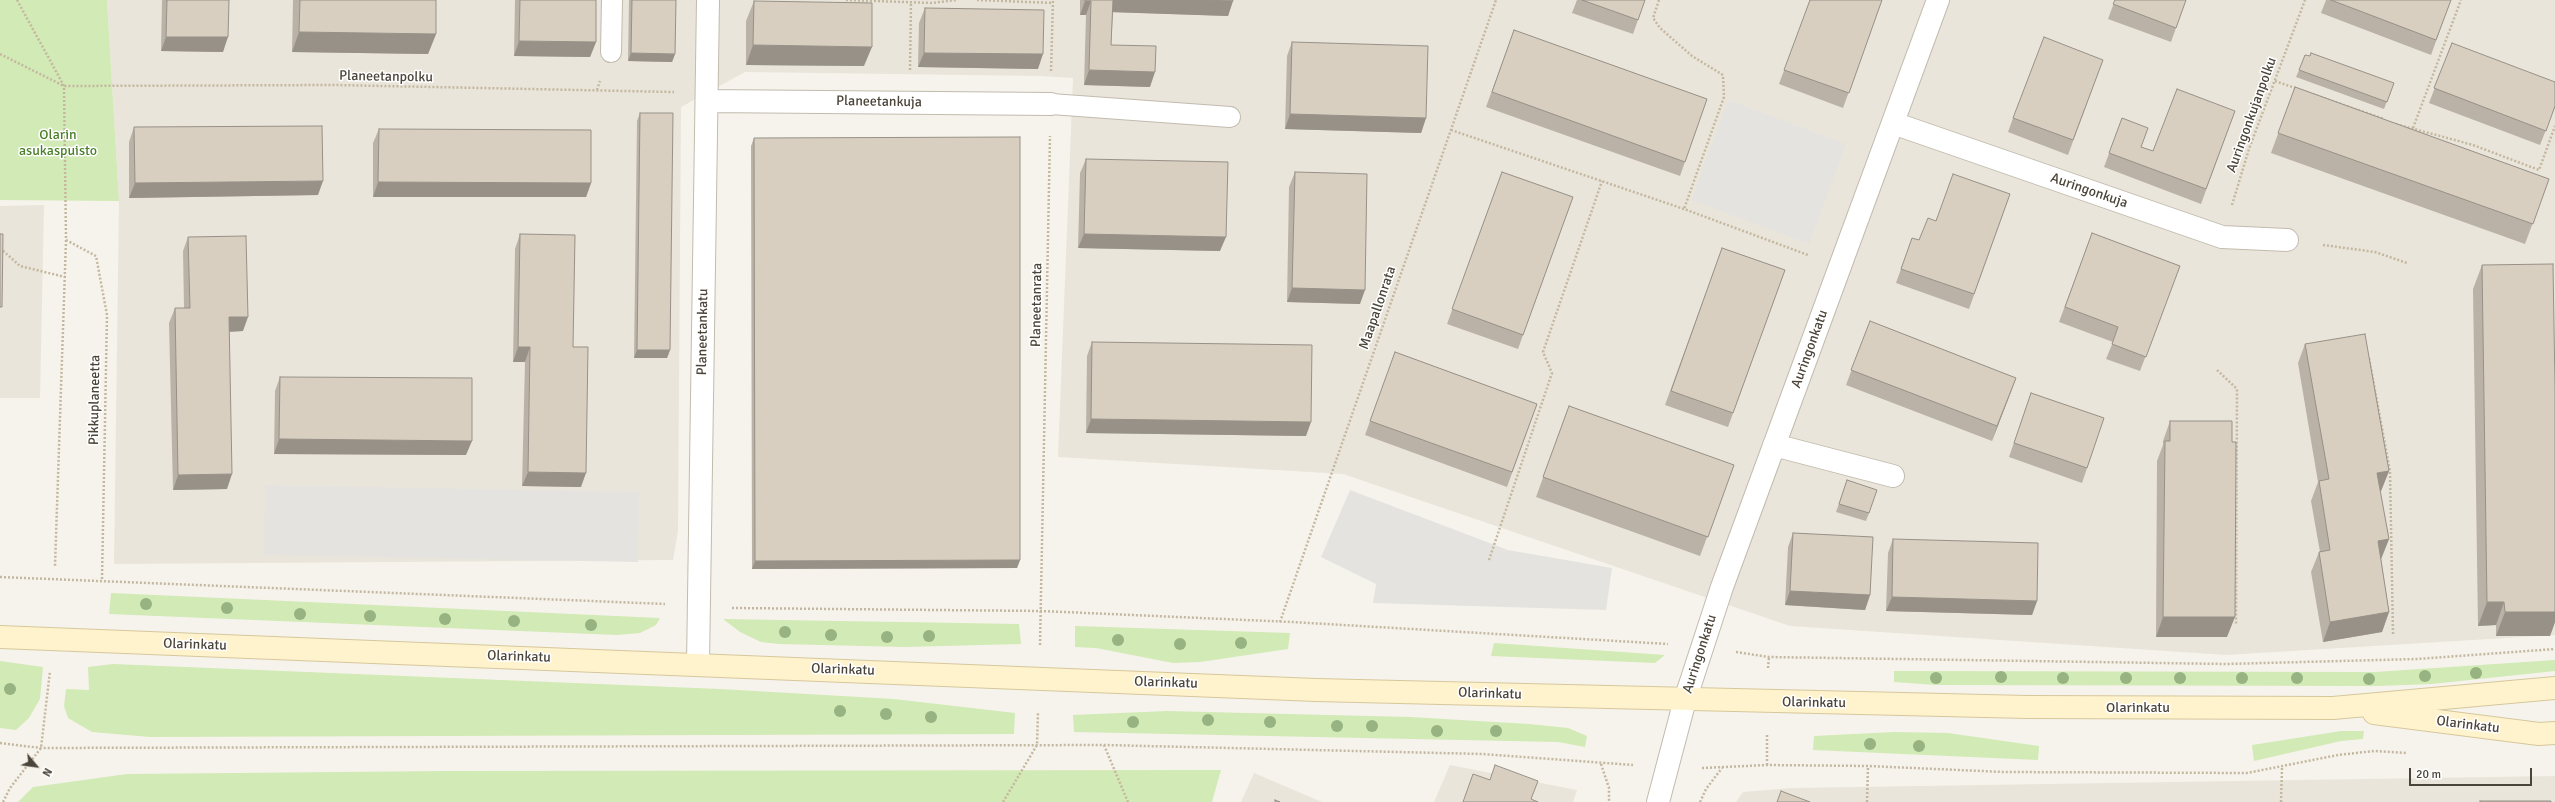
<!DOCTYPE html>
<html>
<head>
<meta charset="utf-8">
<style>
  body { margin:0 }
  #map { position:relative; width:2555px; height:802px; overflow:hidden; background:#f6f3ec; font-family:Signika,sans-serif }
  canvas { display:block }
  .north { position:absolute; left:16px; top:746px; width:40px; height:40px; -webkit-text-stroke:3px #fff; paint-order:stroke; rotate:119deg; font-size:11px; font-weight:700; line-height:16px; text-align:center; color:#4b4439 }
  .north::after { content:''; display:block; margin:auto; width:14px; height:18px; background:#4b4439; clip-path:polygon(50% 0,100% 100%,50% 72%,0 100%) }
  .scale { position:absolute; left:2409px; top:768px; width:123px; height:18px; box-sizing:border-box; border:2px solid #4b4439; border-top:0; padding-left:5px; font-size:12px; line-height:14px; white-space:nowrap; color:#4b4439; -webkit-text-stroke:3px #fff; paint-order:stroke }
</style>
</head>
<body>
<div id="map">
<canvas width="2555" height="802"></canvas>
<div class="north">N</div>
<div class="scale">20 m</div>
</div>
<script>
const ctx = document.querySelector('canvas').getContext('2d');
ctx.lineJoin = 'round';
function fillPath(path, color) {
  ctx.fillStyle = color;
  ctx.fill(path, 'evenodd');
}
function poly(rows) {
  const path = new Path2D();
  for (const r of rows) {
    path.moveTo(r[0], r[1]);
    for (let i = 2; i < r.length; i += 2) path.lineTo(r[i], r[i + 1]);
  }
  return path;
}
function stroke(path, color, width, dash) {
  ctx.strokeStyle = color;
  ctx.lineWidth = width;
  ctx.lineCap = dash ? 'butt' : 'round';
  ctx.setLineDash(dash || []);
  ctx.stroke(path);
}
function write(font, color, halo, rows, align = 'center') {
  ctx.font = font + ' Signika,sans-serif';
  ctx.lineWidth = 3;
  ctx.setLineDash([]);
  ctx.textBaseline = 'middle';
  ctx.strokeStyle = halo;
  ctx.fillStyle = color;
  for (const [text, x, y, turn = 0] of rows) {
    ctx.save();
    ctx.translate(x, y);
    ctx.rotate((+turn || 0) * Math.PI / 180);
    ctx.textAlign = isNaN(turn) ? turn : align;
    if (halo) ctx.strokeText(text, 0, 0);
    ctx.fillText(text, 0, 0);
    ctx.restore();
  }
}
fillPath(poly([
  [107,0,2555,0,2555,635,2226,655,1790,626,1343,474,1058,457,1073,78,1040,76,745,72,681,107,678,531,673,560,114,564,119,201],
  [44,205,40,398,0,398,0,206],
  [1450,765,1577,790,1573,802,1434,802],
  [1254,773,1322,802,1241,802],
  [2555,776,2555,802,1736,802,1743,792,1792,788]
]), '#eae5da');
fillPath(poly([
  [0,0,107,0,119,201,0,200],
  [111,593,660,618,656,625,640,633,617,635,109,614],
  [723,619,1019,624,1021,644,905,647,779,644,761,642,740,632],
  [1075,626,1290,633,1288,649,1200,662,1173,663,1096,648,1075,647],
  [1494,643,1665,655,1655,663,1491,656],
  [2555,660,2555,671,2432,684,2378,686,1936,685,1894,682,1894,671,2375,672],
  [0,661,43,667,40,699,29,718,16,730,0,728],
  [113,664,720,689,894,699,1015,713,1014,734,150,737,92,732,68,718,64,706,66,689,89,690,88,667],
  [1167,711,1410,717,1529,724,1568,728,1587,736,1585,747,1558,742,1074,732,1073,715],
  [2341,731,2364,731,2363,739,2341,741,2254,761,2252,745],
  [1894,732,1948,733,2039,746,2038,760,1813,750,1814,736],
  [1221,770,1212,802,18,802,33,787,127,774,445,771]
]), '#d2eab5');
fillPath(poly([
  [1728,100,1846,144,1809,244,1691,200],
  [265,485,639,492,638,562,264,555],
  [1350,490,1508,550,1612,568,1606,610,1373,603,1376,584,1321,557]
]), '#e5e3e0');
const service = poly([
  [611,52,612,0],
  [1051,104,1230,117]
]);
const minor = poly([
  [707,101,1051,104],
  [1893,123,2222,237,2287,240],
  [1774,445,1893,476],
  [698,664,708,0],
  [1685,700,1722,587,1938,0]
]);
const tertiary = poly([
  [1658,802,1685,700]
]);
const secondary = poly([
  [0,637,1316,690,2027,707,2333,708,2555,688],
  [2374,713,2539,734,2555,733]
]);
stroke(service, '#c2bbae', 22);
stroke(minor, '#c2bbae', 24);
stroke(tertiary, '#c2bbae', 24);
stroke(secondary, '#d6c79b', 24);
stroke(poly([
  [17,0,64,86,66,240,55,566],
  [846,0,932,3,956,0],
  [977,0,1053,3],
  [1659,0,1653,18,1660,28,1692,56,1723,75,1724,97,1684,209],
  [0,54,64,86,336,85,674,92],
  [910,70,911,2],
  [1051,71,1053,0],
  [2275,81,2384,119],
  [597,90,600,81],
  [2392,123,2473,145,2539,170,2555,126],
  [2413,128,2461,0],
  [1451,130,1684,209,1808,255],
  [2232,205,2249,149,2305,0],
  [66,240,96,256,107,315,102,579],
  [2323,245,2375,252,2407,263],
  [0,248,20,266,65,277],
  [2369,358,2390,471,2393,634],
  [2217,370,2237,389,2236,625],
  [1489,560,1552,373,1543,352,1602,181],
  [0,577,665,604],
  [732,608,1041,611,1292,622,1668,644],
  [1280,622,1496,0],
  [1040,645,1050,136],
  [1736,652,1769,657,2226,664,2417,659,2555,649],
  [1768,668,1769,657],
  [0,743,41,748,1104,745,1482,754,1633,765],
  [1104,745,1128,802],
  [1601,764,1609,788,1609,802],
  [1767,765,1767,733],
  [1702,768,1767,765,1868,766,2004,772,2247,773,2338,755,2374,751,2407,753],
  [3,802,10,788,41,748,50,671],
  [1003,802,1037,745,1038,712],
  [1700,802,1706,789,1722,768],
  [1867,802,1868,766],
  [2281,802,2282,768]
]), '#c4b79f', 2.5, [2, 2]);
stroke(service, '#fff', 20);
stroke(minor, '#fff', 22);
stroke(tertiary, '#fff', 22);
stroke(secondary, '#fff3cd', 22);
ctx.fillStyle = '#97b381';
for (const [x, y] of [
  [146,604],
  [227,608],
  [300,614],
  [370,616],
  [445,619],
  [514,621],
  [591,625],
  [785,632],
  [831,635],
  [929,636],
  [887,637],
  [1118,640],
  [1241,643],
  [1180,644],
  [2476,673],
  [2425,676],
  [2001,677],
  [1936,678],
  [2063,678],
  [2126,678],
  [2180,678],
  [2242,678],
  [2297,678],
  [2369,679],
  [10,689],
  [840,711],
  [886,714],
  [931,717],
  [1208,720],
  [1133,722],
  [1270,722],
  [1337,726],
  [1372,726],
  [1437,731],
  [1496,731],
  [1870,744],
  [1919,746]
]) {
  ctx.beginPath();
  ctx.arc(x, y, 6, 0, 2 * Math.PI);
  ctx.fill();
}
fillPath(poly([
  [162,0,229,0,223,52,161,51],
  [293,0,436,0,436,34,428,54,292,52],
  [515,0,596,0,596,42,590,57,514,56],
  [629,0,676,0,675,54,672,62,628,61],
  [1080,0,1233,0,1228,16,1113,12,1111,45,1150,87,1084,85,1086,15,1080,15],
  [1577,0,1645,0,1633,34,1572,13],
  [1810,0,1882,0,1843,108,1779,84],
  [2115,0,2186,0,2171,42,2108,19],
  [2326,0,2451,0,2431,55,2321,13],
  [754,1,864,66,746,65,746,21],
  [925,8,1038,69,918,67,919,23],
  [1514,30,1707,99,1680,176,1486,107],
  [1292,42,1426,118,1421,133,1285,129,1287,56],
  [2452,43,2555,107,2540,145,2429,103],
  [2103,60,2068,155,2008,132,2013,118],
  [2299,70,2394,83,2384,109,2296,77],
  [2295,87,2549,179,2525,244,2271,153],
  [2235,111,2201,204,2104,167,2122,118,2141,147,2153,151],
  [640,113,670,350,667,358,634,358,637,121],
  [134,127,318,195,129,198,129,142],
  [379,129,591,183,586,197,373,197,373,143],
  [754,138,1020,560,1017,568,752,569,751,146],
  [1086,159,1220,251,1078,248,1080,173],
  [1295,172,1360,304,1287,302,1289,187],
  [1502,172,1573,197,1518,349,1447,324],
  [2010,194,1969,309,1896,283,1912,238,1919,240,1936,221],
  [2092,233,2180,266,2140,371,2106,359,2113,342,2059,322],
  [520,234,573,347,581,487,522,486,525,362,513,362,515,249],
  [188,237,243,331,229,332,227,489,173,490,169,323,175,308,184,308,183,251],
  [1722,248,1785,270,1728,427,1665,405],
  [2482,265,2555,388,2555,622,2550,636,2496,636,2496,625,2478,626,2473,289],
  [1870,321,2016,378,1992,441,1846,385],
  [1092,342,1306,436,1086,433,1087,356],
  [2305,344,2389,471,2381,491,2380,491,2389,539,2381,559,2389,612,2382,632,2323,642,2311,572,2319,552,2320,552,2311,501,2318,482,2298,363],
  [1395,352,1537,404,1507,487,1365,435],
  [280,377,466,455,274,454,275,391],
  [2031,393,2104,418,2082,483,2009,457],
  [1569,406,1734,465,1700,556,1536,497],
  [2170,421,2227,637,2156,637,2157,461,2163,445,2163,441],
  [1847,480,1869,513,1866,521,1836,512],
  [1793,533,1870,595,1865,610,1785,605,1788,547],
  [1893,539,2037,601,2032,615,1886,611,1888,553]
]), '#bab2a6');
fillPath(poly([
  [1112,0,1201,0,1233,1,1228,16,1108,12],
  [1085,1,1091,1,1086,15,1080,15],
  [299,32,436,34,428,54,292,52],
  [166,37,228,37,223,52,161,51],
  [519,41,596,42,590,57,514,56],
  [753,45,872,47,864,66,746,65],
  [631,53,675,54,672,62,628,61],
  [924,53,1043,54,1038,69,918,67],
  [1089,70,1155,72,1150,87,1084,85],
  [1290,114,1426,118,1421,133,1285,129],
  [323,181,318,195,129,198,135,183],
  [378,182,591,183,586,197,373,197],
  [1084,234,1226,237,1220,251,1078,248],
  [1292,288,1365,290,1360,304,1287,302],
  [229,317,248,317,243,331,223,332],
  [518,347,530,347,525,362,513,362],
  [637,350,670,350,667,358,634,358],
  [2016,378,2011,392,1992,441,1997,426],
  [1091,419,1311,422,1306,436,1086,433],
  [279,439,472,441,466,455,274,454],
  [2389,471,2381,491,2370,493,2377,473],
  [528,472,586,473,581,487,522,486],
  [232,474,227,489,173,490,178,475],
  [2389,539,2381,559,2370,561,2378,541],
  [1020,560,1017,568,752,569,755,561],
  [1790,591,1870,595,1865,610,1785,605],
  [1892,597,2037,601,2032,615,1886,611],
  [2487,602,2504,602,2496,625,2478,626],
  [2389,612,2382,632,2323,642,2330,622],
  [2505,612,2555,612,2555,622,2550,636,2496,636],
  [2163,617,2235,617,2227,637,2156,637]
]), '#979187');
const building = poly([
  [167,0,229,0,228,37,166,37,167,0],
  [300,0,436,0,436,34,299,32,300,0],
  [520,0,596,0,596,42,519,41,520,0],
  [632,0,676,0,675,54,631,53,632,0],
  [1085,0,1113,0,1111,45,1156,46,1155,72,1089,70,1091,1,1085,1,1085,0],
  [1201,0,1233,0,1233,1,1201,0],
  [1582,0,1645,0,1638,20,1582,0],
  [1810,0,1882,0,1849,93,1784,70,1810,0],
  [2115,0,2186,0,2176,28,2113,4,2115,0],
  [2331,0,2451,0,2436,40,2331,0],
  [754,1,872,3,872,47,753,45,754,1],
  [925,8,1044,10,1043,54,924,53,925,8],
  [1514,30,1707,99,1685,162,1492,92,1514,30],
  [2044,37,2103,60,2073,140,2013,118,2044,37],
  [1292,42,1428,46,1426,118,1290,114,1292,42],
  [2452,43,2555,82,2555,106,2546,131,2434,88,2452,43],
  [2311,53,2394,83,2387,102,2299,70,2305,55,2310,56,2311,53],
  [2295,87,2549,179,2533,224,2278,133,2295,87],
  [2177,89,2235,111,2206,189,2109,153,2122,118,2148,128,2141,147,2153,151,2177,89],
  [640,113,673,113,670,350,637,350,640,113],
  [322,126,323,181,135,183,134,127,322,126],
  [379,129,591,130,591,183,378,182,379,129],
  [1020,137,1020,560,755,561,754,138,1020,137],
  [1086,159,1228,162,1226,237,1084,234,1086,159],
  [1295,172,1367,174,1365,290,1292,288,1295,172],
  [1502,172,1573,197,1523,335,1452,309,1502,172],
  [1953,174,2010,194,1974,294,1901,269,1912,238,1919,240,1928,218,1936,221,1953,174],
  [2092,233,2180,266,2146,357,2112,344,2118,327,2065,307,2092,233],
  [0,234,3,234,2,307,0,307,0,234],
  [520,234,575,235,573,347,588,347,586,473,528,472,530,347,518,347,520,234],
  [246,236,248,317,229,317,232,474,178,475,175,308,190,308,188,237,246,236],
  [1722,248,1785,270,1733,413,1671,391,1722,248],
  [2553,264,2555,388,2555,612,2505,612,2504,602,2487,602,2482,265,2553,264],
  [1870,321,2016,378,1997,426,1851,370,1870,321],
  [2365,334,2389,471,2377,473,2389,539,2378,541,2389,612,2330,622,2319,552,2330,550,2319,481,2329,479,2305,344,2365,334],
  [1092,342,1312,345,1311,422,1091,419,1092,342],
  [1395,352,1537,404,1512,472,1370,421,1395,352],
  [280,377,472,378,472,441,279,439,280,377],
  [2031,393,2104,418,2087,468,2014,443,2031,393],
  [1569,406,1734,465,1708,537,1543,477,1569,406],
  [2170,421,2232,421,2232,442,2236,442,2235,617,2163,617,2165,441,2170,441,2170,421],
  [1847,480,1877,490,1869,513,1839,504,1847,480],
  [1793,533,1873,537,1870,595,1790,591,1793,533],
  [1893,539,2038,543,2037,601,1892,597,1893,539],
  [1495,765,1538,781,1531,799,1538,802,1463,802,1473,774,1490,780,1495,765],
  [1781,791,1810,802,1777,802,1781,791],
  [1275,800,1280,802,1275,802,1275,800],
  [2480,801,2551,801,2551,802,2480,802,2480,801]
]);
fillPath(building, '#d8cfc1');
stroke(building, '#979187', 1);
write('14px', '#4b4439', '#fff', [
  ["Planeetanpolku",386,77,1],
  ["Planeetankuja",879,102,1],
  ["Auringonkujanpolku",2252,115,-70],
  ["Auringonkuja",2089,191,19],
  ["Planeetanrata",1037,305,-89],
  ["Maapallonrata",1378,308,-71],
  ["Planeetankatu",703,332,-89],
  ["Auringonkatu",1810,349,-70],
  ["Pikkuplaneetta",95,400,-89],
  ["Olarinkatu",195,645,2],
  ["Auringonkatu",1700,654,-72],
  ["Olarinkatu",519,657,2],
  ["Olarinkatu",843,670,2],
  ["Olarinkatu",1166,683,2],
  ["Olarinkatu",1490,694,2],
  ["Olarinkatu",1814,703,1],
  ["Olarinkatu",2138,708],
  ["Olarinkatu",2468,725,7]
]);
write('14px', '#4a7f2a', '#fff', [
  ["Olarin",58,135],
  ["asukaspuisto",58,151]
]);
</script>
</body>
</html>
